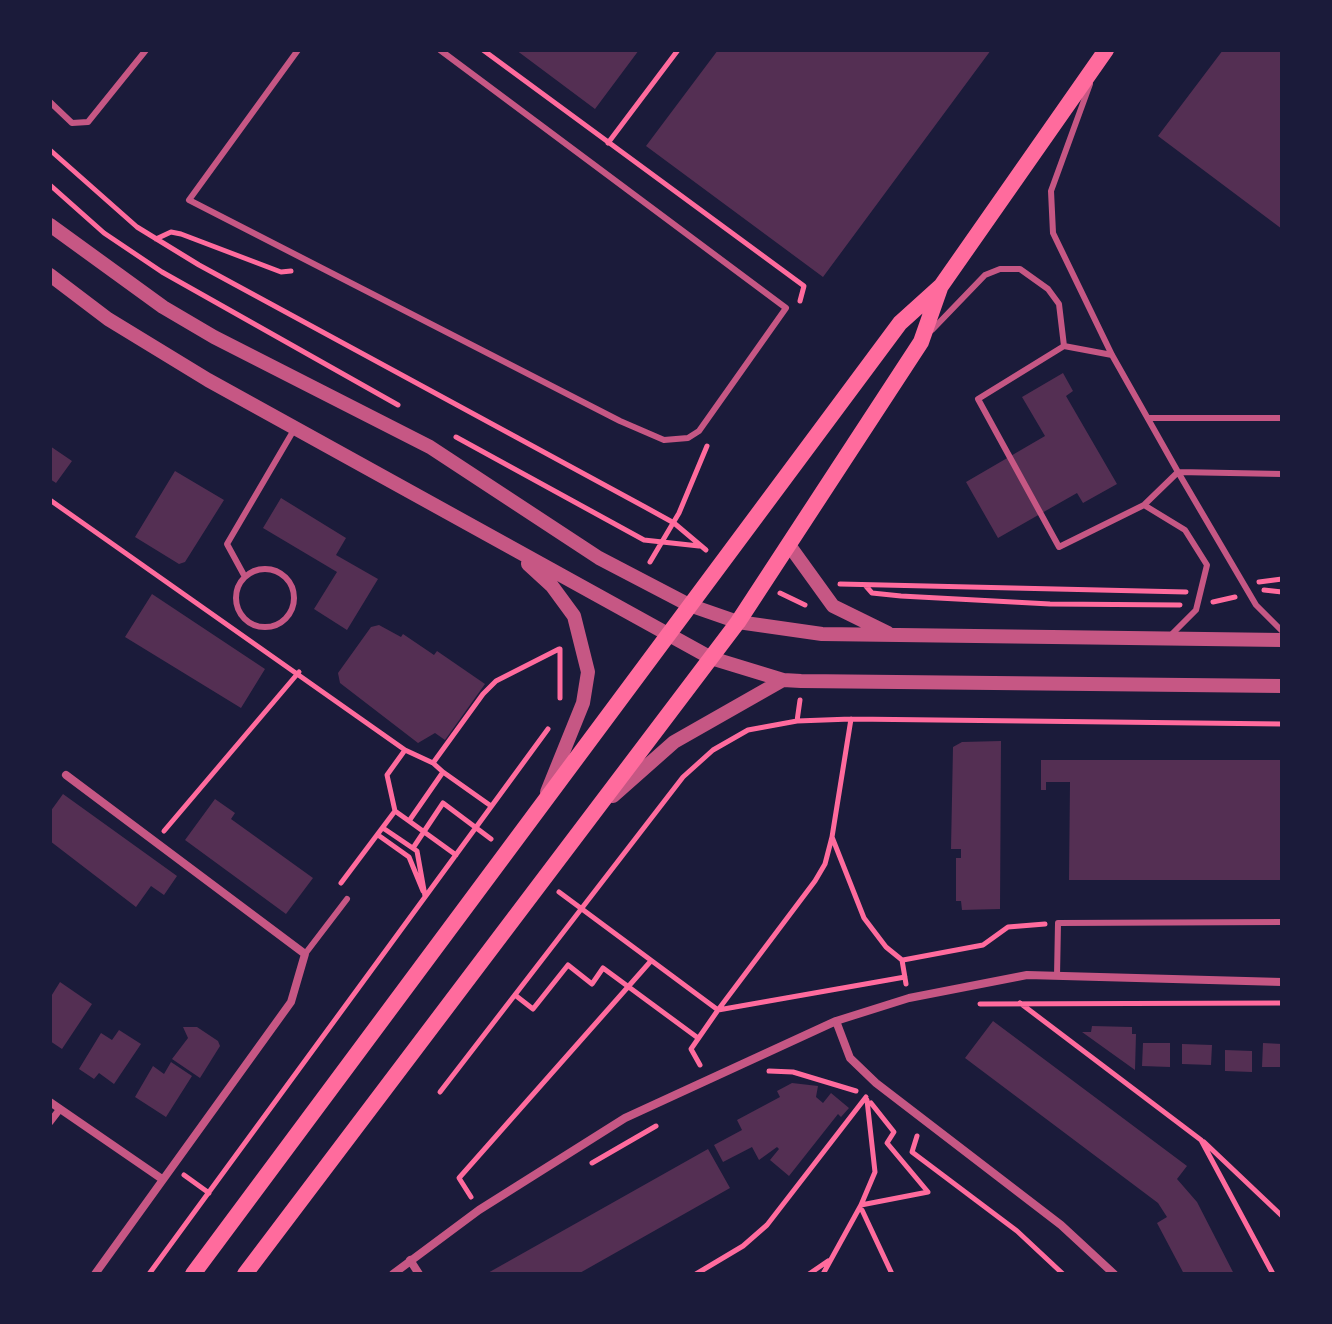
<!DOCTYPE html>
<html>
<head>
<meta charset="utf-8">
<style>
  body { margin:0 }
  #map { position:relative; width:1332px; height:1324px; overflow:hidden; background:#1b1b3a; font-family:Karla,sans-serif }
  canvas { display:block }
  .frame { position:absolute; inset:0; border:52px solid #1b1b3a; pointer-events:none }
</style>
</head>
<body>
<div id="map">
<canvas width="1332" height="1324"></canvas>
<div class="frame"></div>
</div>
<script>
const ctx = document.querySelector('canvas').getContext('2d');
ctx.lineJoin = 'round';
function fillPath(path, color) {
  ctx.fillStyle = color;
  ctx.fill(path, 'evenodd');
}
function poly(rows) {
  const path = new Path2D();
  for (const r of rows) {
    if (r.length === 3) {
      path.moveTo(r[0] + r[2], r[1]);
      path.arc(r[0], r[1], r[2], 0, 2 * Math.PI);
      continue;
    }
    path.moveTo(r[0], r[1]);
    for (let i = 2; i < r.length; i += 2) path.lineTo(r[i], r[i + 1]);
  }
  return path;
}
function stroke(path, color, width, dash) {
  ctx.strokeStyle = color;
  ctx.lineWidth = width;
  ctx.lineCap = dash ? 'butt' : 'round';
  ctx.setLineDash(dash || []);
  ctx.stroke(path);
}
fillPath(poly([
  [516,50,639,50,595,109],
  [718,50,991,50,823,277,646,146],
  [1223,50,1282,50,1282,229,1158,136],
  [1063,373,1073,391,1066,396,1117,484,1083,503,1077,493,998,538,966,482,1045,436,1022,397],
  [50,446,72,461,56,483,50,479],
  [175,471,224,500,185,562,179,564,135,537],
  [281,498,346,538,336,555,378,579,347,630,314,609,337,572,263,528],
  [152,594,265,669,241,708,125,637],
  [379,625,401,637,403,634,434,655,437,651,485,684,445,740,435,733,418,743,340,683,338,673,371,627],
  [1001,741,1000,909,962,910,961,901,956,901,956,858,961,858,961,849,951,849,953,747,962,742],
  [1041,760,1282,760,1282,880,1069,880,1070,782,1046,782,1046,790,1041,790],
  [63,794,177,876,164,895,151,886,136,907,50,841,50,812],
  [215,799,235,813,231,819,313,878,286,914,185,840],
  [60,982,92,1004,62,1049,50,1041,50,998],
  [993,1021,1187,1166,1177,1179,1197,1202,1234,1274,1184,1274,1157,1223,1167,1217,1158,1203,965,1058],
  [1092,1026,1132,1027,1132,1034,1136,1034,1135,1070,1082,1032,1091,1032],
  [183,1027,197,1027,218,1041,220,1046,200,1078,172,1059,188,1038],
  [119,1030,141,1044,114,1084,99,1073,94,1079,79,1069,101,1033,112,1040],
  [1143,1043,1170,1043,1170,1067,1142,1066],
  [1263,1043,1282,1044,1282,1067,1262,1067],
  [1182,1044,1212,1045,1211,1065,1182,1064],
  [1225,1050,1252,1051,1252,1072,1225,1071],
  [171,1062,192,1076,166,1117,135,1097,153,1066,164,1074],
  [792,1083,818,1086,816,1097,823,1103,831,1093,849,1108,841,1117,838,1114,789,1176,770,1160,779,1149,777,1147,759,1160,752,1147,723,1162,714,1145,742,1130,737,1120,780,1097,777,1091],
  [708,1149,730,1188,578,1274,486,1274]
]), '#542f53');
stroke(poly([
  [483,50,804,286,800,301],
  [608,143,678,50],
  [50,150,137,227,199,265,645,507,674,523,706,550],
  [50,185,104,233,162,272,398,405],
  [156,239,171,232,181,234,281,272,291,271],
  [456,437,644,540,699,546],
  [50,500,405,750,433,763],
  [650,562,679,513,707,446],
  [1259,582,1282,579],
  [840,584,1186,592],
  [865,585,872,593,901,596,1050,604,1180,605],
  [1264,590,1282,592],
  [780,593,805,605],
  [1213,602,1235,597],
  [560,649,560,698],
  [797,721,800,700],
  [443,772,491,806],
  [395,811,387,775,405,750],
  [409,821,456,855],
  [383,828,417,851,425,896],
  [164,831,299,672],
  [378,835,409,857,423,891],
  [832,837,851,719],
  [413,848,443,803,491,839],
  [341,883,395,811,409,821,443,772,433,763,483,694,496,681,559,649],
  [559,892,718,1010,815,881,825,864,832,837,864,918,886,947,902,960,906,984],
  [903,960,983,945,1008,927,1045,924],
  [515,995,533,1009,568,965,592,984,603,968,698,1038],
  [1020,1003,1201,1140,1273,1274],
  [980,1004,1282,1003],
  [700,1065,691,1049,718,1010,905,977],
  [769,1071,793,1072,856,1091],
  [440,1092,683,777,713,750,748,730,797,721,851,719,1282,724],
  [917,1136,912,1152,1017,1231,1063,1274],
  [1204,1142,1282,1216],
  [592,1163,656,1126],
  [184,1175,209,1193],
  [471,1197,459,1178,650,962],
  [861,1205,875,1172,867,1100],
  [862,1210,892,1274],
  [149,1274,548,729],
  [696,1274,743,1246,767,1225,866,1097],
  [809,1274,828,1261],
  [823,1274,861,1205,928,1192,887,1143,894,1132,871,1103]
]), '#ff6b9d', 5);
stroke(poly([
  [298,50,189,200,620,421,664,440,688,438,699,431,786,308,440,50],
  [1090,84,1051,191,1053,233,1112,355,1178,472,1256,605,1282,631],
  [50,102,72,123,88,122,146,50],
  [932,330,985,275,1000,269,1020,269,1048,289,1059,304,1064,346],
  [1112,355,1064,346,978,399,1059,547,1144,505,1178,472,1282,474],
  [1148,418,1282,418],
  [1144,505,1185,530,1207,565,1196,610,1170,636],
  [265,598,29],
  [245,577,227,544,295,428],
  [305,954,347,899],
  [1057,976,1058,923,1282,922]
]), '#c65784', 6);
stroke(poly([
  [50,1122,60,1109]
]), '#c65784', 7);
stroke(poly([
  [66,775,305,954,291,1002,95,1274],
  [836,1021,850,1058,876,1083,1061,1225,1114,1274],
  [50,1102,162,1179],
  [410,1260,419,1274],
  [393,1274,479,1210,625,1118,836,1021,909,998,1027,975,1282,982]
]), '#c65784', 8);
stroke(poly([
  [50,225,163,307,214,337,430,447,599,558,689,605,738,622,822,634,1282,640],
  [50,275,108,319,208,380,711,658,783,680,801,681,1282,686],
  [789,545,833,606,888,633],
  [528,564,552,586,574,616,588,672,583,703,547,792],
  [613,796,674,742,783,680]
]), '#c65784', 14);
stroke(poly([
  [193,1274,900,323,941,286,1106,50],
  [245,1274,738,622,921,342,940,288]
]), '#ff6b9d', 16);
</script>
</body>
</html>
